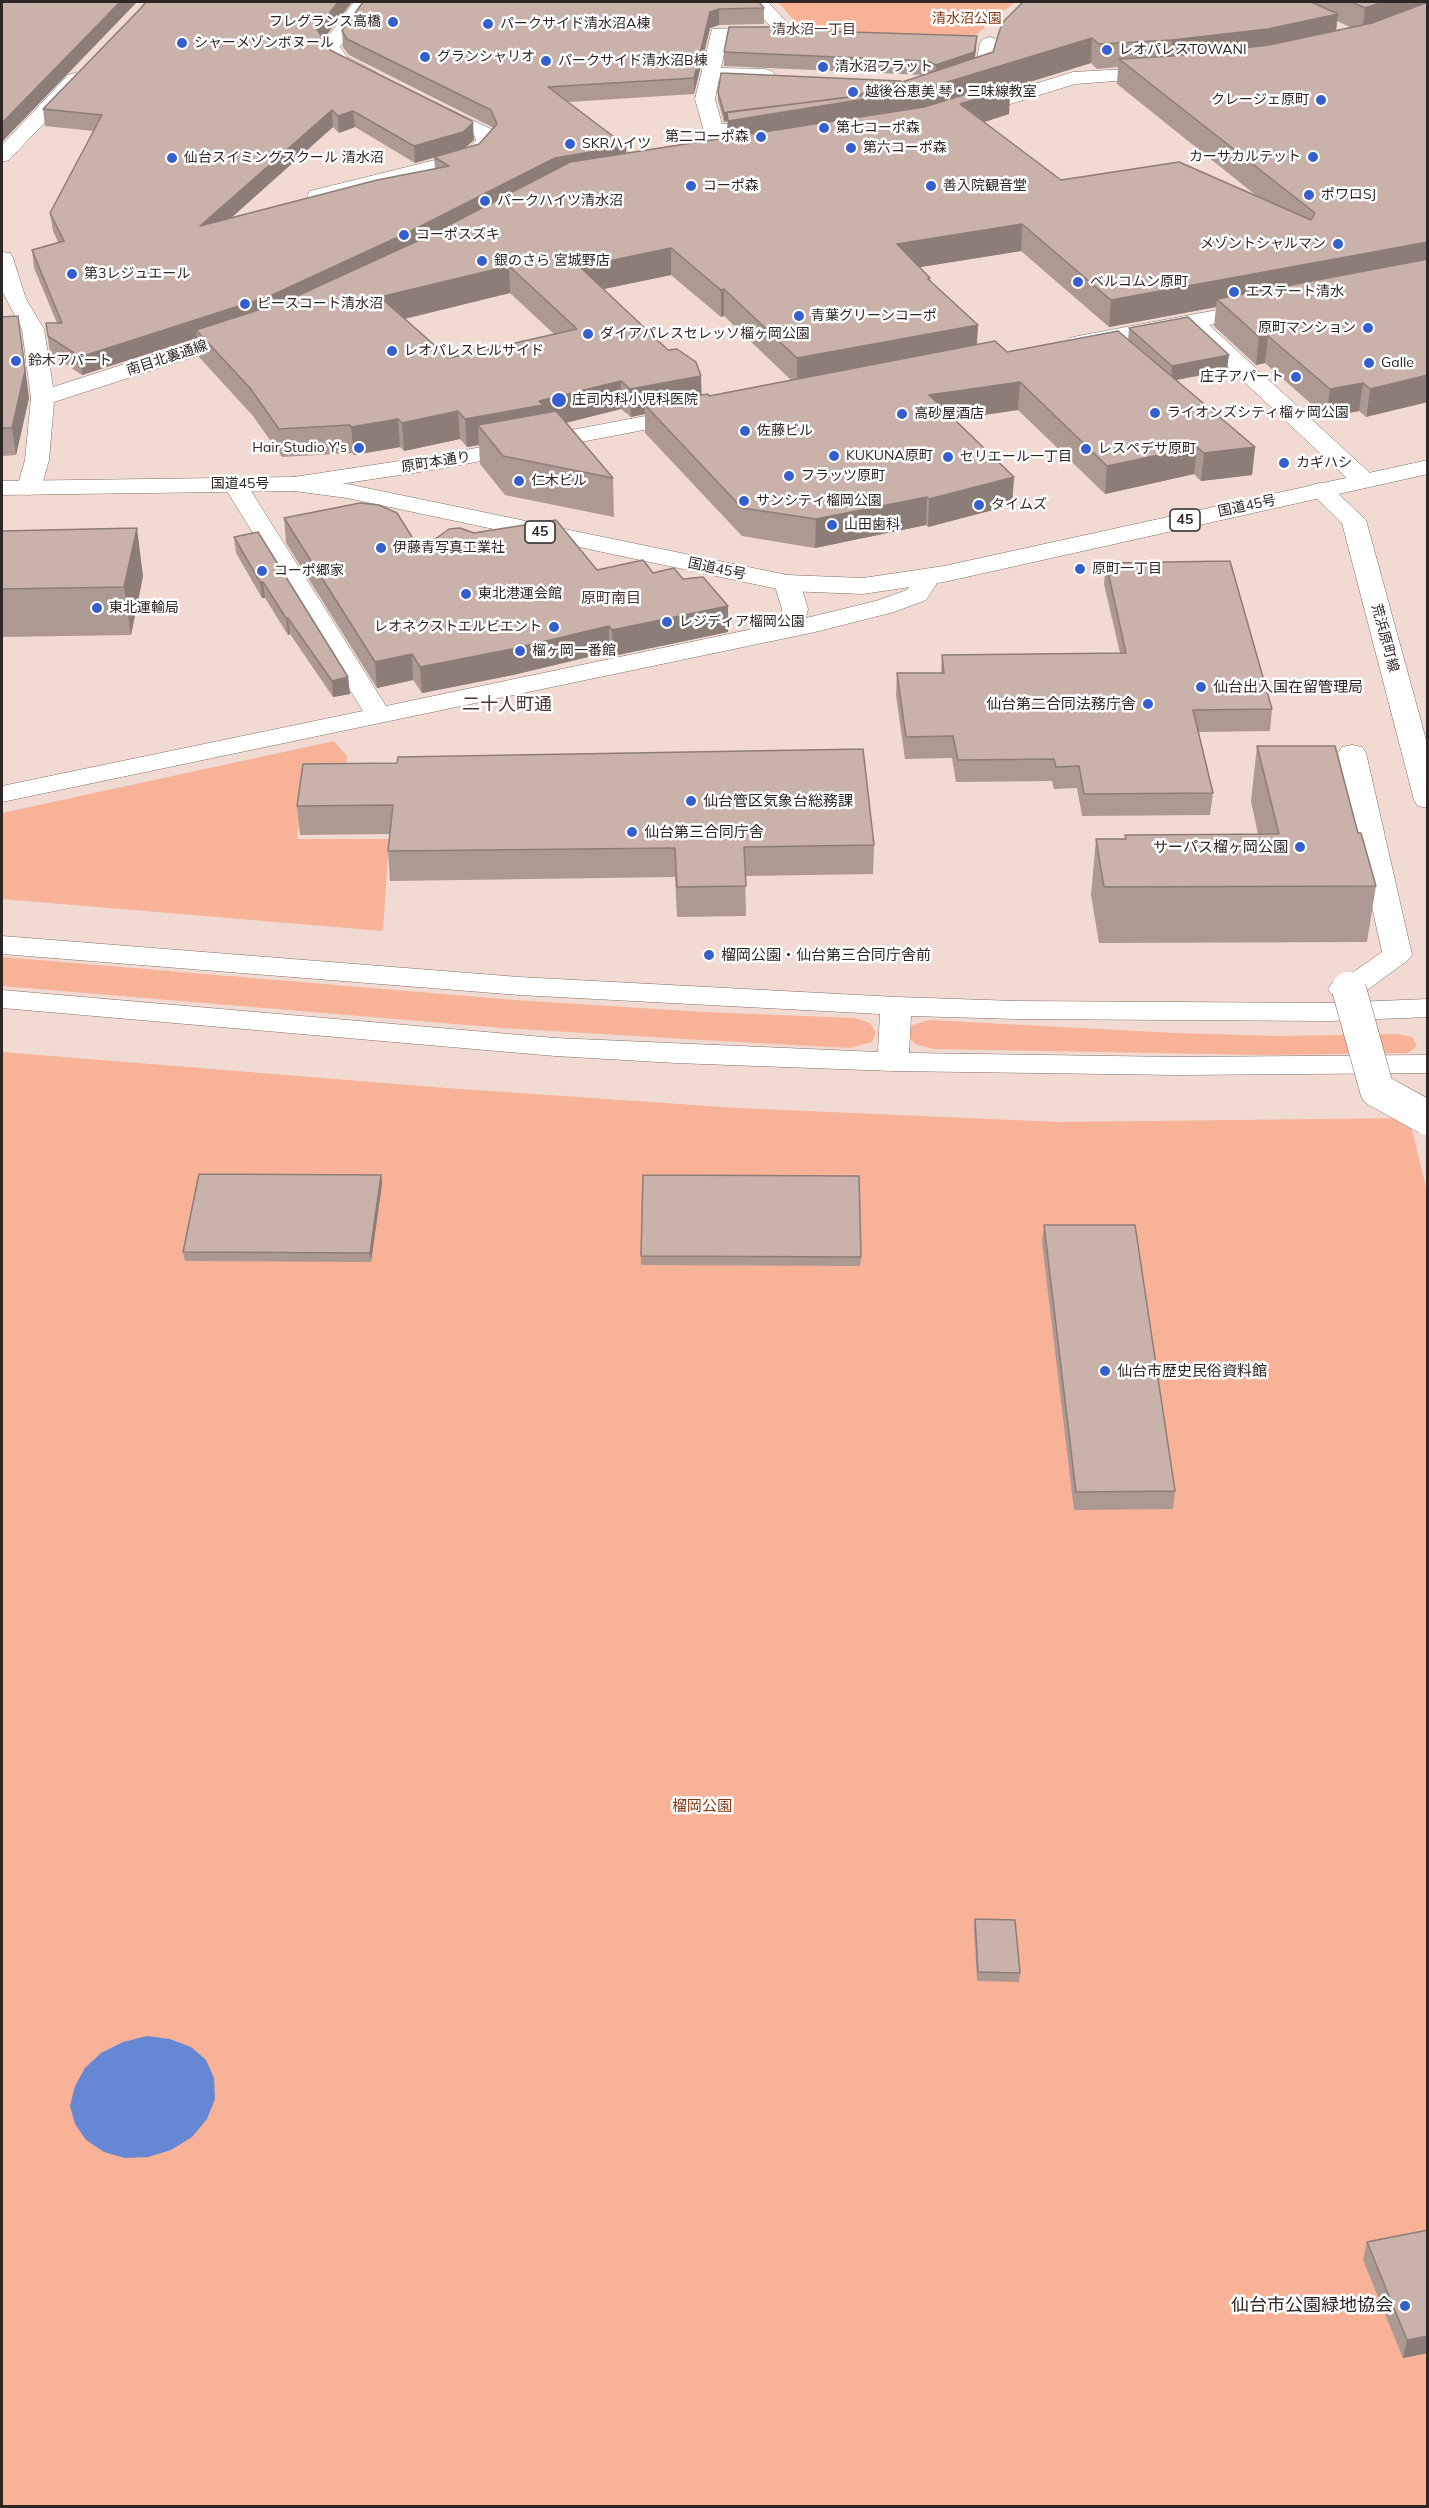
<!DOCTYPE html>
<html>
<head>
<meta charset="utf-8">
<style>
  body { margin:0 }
  #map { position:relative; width:1429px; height:2508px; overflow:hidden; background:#f1dad2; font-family:Mulish,sans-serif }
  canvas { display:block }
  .frame { position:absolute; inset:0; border:3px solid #2e2622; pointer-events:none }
</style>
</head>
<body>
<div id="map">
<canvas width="1429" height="2508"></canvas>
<div class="frame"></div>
</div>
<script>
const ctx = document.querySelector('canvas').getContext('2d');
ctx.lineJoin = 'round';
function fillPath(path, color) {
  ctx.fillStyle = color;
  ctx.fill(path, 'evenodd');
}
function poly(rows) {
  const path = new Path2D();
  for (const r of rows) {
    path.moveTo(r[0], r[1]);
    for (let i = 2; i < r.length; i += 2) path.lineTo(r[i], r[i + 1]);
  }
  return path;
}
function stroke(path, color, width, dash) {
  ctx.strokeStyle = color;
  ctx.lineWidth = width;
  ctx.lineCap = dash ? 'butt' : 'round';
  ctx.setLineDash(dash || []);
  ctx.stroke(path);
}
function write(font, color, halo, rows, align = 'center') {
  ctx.font = font + ' Mulish,"Noto Sans JP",sans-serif';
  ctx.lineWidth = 5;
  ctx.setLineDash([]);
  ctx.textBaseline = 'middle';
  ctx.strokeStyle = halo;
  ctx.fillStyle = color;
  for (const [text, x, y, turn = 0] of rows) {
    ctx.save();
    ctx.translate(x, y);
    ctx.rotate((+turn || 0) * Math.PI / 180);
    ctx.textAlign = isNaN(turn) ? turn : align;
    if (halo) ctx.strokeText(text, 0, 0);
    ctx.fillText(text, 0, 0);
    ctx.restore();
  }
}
fillPath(poly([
  [778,2,1015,2,973,37,805,33],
  [334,741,347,756,345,792,303,792,297,839,389,839,383,931,2,899,2,813],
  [2,957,514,1000,703,1012,855,1018,870,1023,876,1032,872,1042,850,1048,701,1040,503,1028,2,986],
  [929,1020,1175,1033,1281,1036,1397,1034,1412,1037,1417,1046,1408,1053,1263,1055,933,1049,915,1044,909,1037,909,1029,913,1025],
  [2,1052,446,1088,738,1108,1059,1122,1409,1118,1428,1195,1427,2506,2,2506]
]), '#f7b298');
fillPath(poly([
  [147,2036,170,2039,191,2047,206,2060,214,2078,215,2099,207,2119,192,2137,171,2150,148,2157,125,2158,104,2152,86,2140,75,2124,70,2106,75,2086,85,2068,101,2053,123,2042]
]), '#6687d4');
const minor = poly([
  [354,2,372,2,340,47,347,57,376,72,379,76,376,80,369,82,333,65,320,47,354,2],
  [749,2,768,2,791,27,823,30,830,32,833,36,830,40,823,42,779,36,772,39,727,39,721,68,765,69,772,71,775,75,772,79,765,81,719,79,715,99,722,124,772,118,779,120,782,124,779,128,772,130,725,136,726,151,723,155,716,157,709,155,706,151,704,131,695,99,712,29,771,27,749,2],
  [990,37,997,39,1000,43,991,75,959,86,952,84,949,80,952,76,975,68,980,43,983,39,990,37],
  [1163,67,1170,69,1173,73,1170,77,1075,84,968,117,961,115,958,111,961,107,1073,72,1163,67],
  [75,73,82,75,85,79,82,83,9,160,2,162,2,145,68,75,75,73],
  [434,102,491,129,496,142,493,146,479,159,457,167,317,201,310,199,307,195,310,191,443,158,465,151,476,141,475,136,427,112,424,108,427,104,434,102],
  [2,252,10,253,13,258,26,299,44,329,53,387,233,329,241,327,249,329,252,334,249,339,54,402,49,460,41,488,38,493,29,495,20,493,17,488,25,460,31,398,22,329,2,291,2,252],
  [1260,302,1268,304,1271,309,1268,314,1209,325,1372,475,1375,480,1372,485,1363,487,1354,485,1188,329,1078,350,1070,348,1067,343,1070,338,1078,336,1260,302],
  [688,408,696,410,700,415,696,420,439,469,294,491,285,489,282,484,285,479,294,477,439,455,688,408],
  [234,476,243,478,246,483,386,706,767,626,781,614,782,609,774,583,778,578,787,575,796,578,800,583,808,609,806,618,876,601,907,590,919,572,928,569,937,572,941,577,926,600,894,612,815,632,2,802,2,786,363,711,222,483,225,478,234,476],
  [1352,745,1362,747,1366,753,1412,955,1407,961,1360,995,1343,998,1332,995,1328,989,1332,983,1342,980,1382,952,1338,753,1342,747,1352,745],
  [2,936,519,977,896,997,1016,1001,1329,1003,1428,999,1428,1017,1329,1021,1016,1019,911,1016,909,1053,1178,1057,1428,1055,1428,1073,1178,1075,893,1071,676,1063,555,1056,2,1008,2,990,555,1038,878,1052,880,1014,519,995,2,954,2,936]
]);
const major = poly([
  [1320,483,1329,485,1366,520,1428,747,1428,808,1418,806,1414,800,1342,523,1308,490,1311,485,1320,483]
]);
const highway = poly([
  [1428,460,1428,474,944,582,863,594,787,591,347,498,294,491,2,495,2,481,294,477,347,484,787,575,863,578,944,566,1428,460]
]);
stroke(minor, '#826e66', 1);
stroke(major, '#826e66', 1);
stroke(highway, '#826e66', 1);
fillPath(minor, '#fff');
fillPath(major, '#fff');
fillPath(highway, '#fff');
const minorBridge = poly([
  [1349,989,1377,1090,1428,1118]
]);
stroke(minorBridge, '#826e66', 35, []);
stroke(minorBridge, '#fff', 34);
fillPath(poly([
  [146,2,352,2,323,39,330,50,474,140,464,148,479,144,493,129,492,127,349,55,343,47,342,31,363,2,764,8,764,24,719,25,710,28,694,94,568,102,626,153,727,137,727,121,724,122,718,100,718,92,901,82,924,75,724,66,724,52,788,30,976,50,975,58,993,52,1023,2,1428,2,1366,417,1359,411,1326,417,1265,363,1256,365,1214,326,1216,307,1109,327,1021,251,920,267,930,278,930,281,978,325,977,345,1007,352,1128,340,1129,328,1227,370,1176,380,1255,447,1252,475,1201,481,1194,474,1105,494,1018,410,954,419,1014,477,1012,505,928,527,926,525,815,548,742,536,645,433,645,414,631,417,621,409,566,423,613,478,614,517,505,495,480,464,479,445,467,447,460,439,404,451,400,447,354,455,352,453,282,457,253,416,199,357,197,338,82,375,50,354,46,323,57,323,34,268,32,250,58,242,53,231,50,213,94,131,45,126,43,109,140,9],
  [1337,21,1352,28,1336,31],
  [1091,63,1097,69,1118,67,1117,84,1258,197,1061,180,984,122,1009,114,1010,89,1009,88],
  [333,127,339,133,355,127,415,163,446,154,434,157,435,169,230,218],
  [671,275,721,317,724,316,791,380,709,396,702,395,603,289],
  [510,293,554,334,449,358,405,319],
  [2,317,29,398,16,455,2,456],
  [284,518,420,550,474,533,597,570,653,573,683,579,728,606,728,632,613,656,609,652,513,675,422,693,413,680,377,688,286,543],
  [2,531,143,576,131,635,2,637],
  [234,537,348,677,350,694,333,697,290,634,288,635,265,598,262,598,236,553],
  [1106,563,1272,709,1270,731,1198,732,1213,793,1210,815,1082,816,1077,788,1054,789,1052,781,956,782,952,758,905,759,896,695,897,673,941,673,942,655,1120,653,1104,584],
  [1257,746,1358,833,1376,886,1367,942,1099,943,1091,895,1096,839,1125,839,1125,835,1258,834,1251,801],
  [303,764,874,845,873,874,745,876,746,916,677,917,675,877,390,881,388,851,390,834,300,835,297,806],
  [381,1175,382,1184,371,1262,185,1261,183,1252],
  [1044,1225,1175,1491,1173,1509,1074,1510,1042,1242],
  [641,1256,861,1257,860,1266,641,1265],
  [975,1919,1020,1973,1019,1982,977,1981,974,1928],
  [1428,2230,1428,2353,1403,2358,1363,2260,1367,2242]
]), '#ac9992');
fillPath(poly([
  [120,2,137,2,2,142,2,123],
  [338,2,352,2,318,46,317,29],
  [1383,2,1428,2,1428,9,1362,33,1365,8],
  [719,9,719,25,710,28,694,94,694,78,710,12],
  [1338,14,1335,39,1170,65,1172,40],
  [977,36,976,50,973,66,935,79,936,65],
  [1092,38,1091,63,920,116,728,146,728,121,901,81,901,90],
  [1010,89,1009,114,959,130,960,104],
  [332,110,333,127,202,244,200,226],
  [353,111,355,127,339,133,338,116],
  [727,112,727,121,724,122,724,113],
  [473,123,474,140,464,149,415,163,414,146],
  [626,146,627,163,410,250,202,336,196,330,197,338,82,375,80,357,555,158],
  [1022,224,1021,251,896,271,897,244],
  [1428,242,1428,268,1217,299,1216,307,1109,327,1111,300],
  [671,248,671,275,580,294,580,267],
  [509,266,510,293,382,324,380,297],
  [724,289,724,316,721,317,721,290],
  [978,325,976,352,797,386,797,358],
  [1268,336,1265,363,1256,365,1259,337],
  [22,343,29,398,16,455,12,428],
  [1229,355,1227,370,1171,381,1172,366],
  [1428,375,1428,402,1366,417,1370,389],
  [701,376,702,404,645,405,645,414,631,417,630,389],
  [621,381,621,409,544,428,478,425,479,445,467,447,465,419],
  [1020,382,1018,410,928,423,929,395],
  [1363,383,1359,411,1326,417,1330,389],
  [458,411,460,439,404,451,402,423],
  [398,419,400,447,354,455,351,427],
  [1197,447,1194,474,1105,494,1107,466],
  [1255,447,1252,475,1201,481,1204,453],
  [1014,477,1012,505,928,527,929,499],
  [927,497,926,525,815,548,816,519],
  [137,528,143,576,131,635,124,587],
  [260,582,263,582,265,598,262,598],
  [728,606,728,632,613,656,612,630],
  [286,618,288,618,290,634,288,635],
  [609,626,609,652,513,675,422,693,420,667],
  [412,654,413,680,377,688,375,662],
  [348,677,350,694,333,697,332,681],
  [381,1175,382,1184,371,1262,370,1253],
  [1428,2336,1428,2353,1403,2358,1407,2340]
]), '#8c7d77');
const building = poly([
  [2,2,120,2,2,123,2,2],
  [146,2,338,2,317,29,330,50,472,121,473,123,463,132,414,146,353,111,338,116,332,110,200,226,377,180,449,166,434,157,479,144,497,124,491,110,347,39,342,31,363,2,759,2,764,8,719,9,710,12,694,78,548,87,626,146,555,158,409,232,270,296,80,357,48,336,46,323,62,323,32,250,64,241,50,213,102,115,43,109,140,9,146,2],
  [1023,2,1311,2,1338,14,1268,29,1172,40,1099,44,1092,38,921,90,728,121,727,112,860,96,993,52,1002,23,1023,2],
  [1352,2,1383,2,1365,8,1352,2],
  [1428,2,1428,242,1111,300,1022,224,897,244,930,278,928,279,978,325,797,358,724,289,721,290,671,248,580,267,668,350,677,349,696,362,701,376,630,389,621,381,539,401,543,405,465,419,458,411,402,423,398,419,351,427,350,425,279,429,250,388,196,330,286,301,426,237,570,162,924,107,999,84,1010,89,960,104,1061,180,1179,162,1311,220,1315,213,1119,59,1173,56,1269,45,1372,23,1428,2],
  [509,266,577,329,449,358,380,297,509,266],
  [729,27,788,27,787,30,977,36,974,52,936,65,927,61,724,52,729,27],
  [721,73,901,81,856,96,724,113,718,92,721,73],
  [1428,259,1428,375,1370,389,1363,383,1330,389,1268,336,1259,337,1217,299,1428,259],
  [18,316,25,371,12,428,2,428,2,317,18,316],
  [1188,317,1229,355,1172,366,1129,328,1188,317],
  [1118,331,1255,447,1204,453,1197,447,1107,466,1020,382,929,395,1014,477,929,499,927,497,816,519,742,508,645,405,708,394,709,396,995,341,1007,352,1118,331],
  [556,411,613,478,503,456,478,425,556,411],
  [360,503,379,505,397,513,420,550,449,529,460,528,474,533,556,520,597,570,643,560,653,573,674,568,683,579,703,577,728,606,612,630,609,626,512,649,420,667,412,654,375,662,284,518,360,503],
  [137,528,124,587,2,589,2,531,137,528],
  [258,532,348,677,332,681,288,618,286,618,263,582,260,582,234,537,258,532],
  [1230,561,1272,709,1193,710,1213,793,1084,794,1079,766,1056,767,1054,759,958,760,953,736,906,737,897,673,944,673,942,655,1126,653,1106,563,1230,561],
  [1257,746,1335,746,1358,833,1361,833,1376,886,1104,887,1096,839,1126,839,1125,835,1279,834,1257,746],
  [863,749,874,845,744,847,746,886,677,887,675,848,388,851,393,805,297,806,303,764,397,763,398,757,863,749],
  [199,1174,381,1175,370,1253,183,1252,199,1174],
  [643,1175,859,1176,861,1257,641,1256,643,1175],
  [1044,1225,1135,1225,1175,1491,1076,1492,1044,1225],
  [975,1919,1015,1920,1020,1973,978,1972,975,1919],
  [1428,2230,1428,2336,1407,2340,1367,2242,1428,2230]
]);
fillPath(building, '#c8b2aa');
stroke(building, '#8c7d77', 1.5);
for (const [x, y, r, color] of [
  [393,22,6,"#355ece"],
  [488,24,6,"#355ece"],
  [182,43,6,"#355ece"],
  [1107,50,6,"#355ece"],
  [425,57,6,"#355ece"],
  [546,61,6,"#355ece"],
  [823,67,6,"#355ece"],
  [853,92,6,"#355ece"],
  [1321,100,6,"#355ece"],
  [824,128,6,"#355ece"],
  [761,137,6,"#355ece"],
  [570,144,6,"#355ece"],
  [851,148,6,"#355ece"],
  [1313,157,6,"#355ece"],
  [172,158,6,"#355ece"],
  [691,186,6,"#355ece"],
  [931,186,6,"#355ece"],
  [1309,195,6,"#355ece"],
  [485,201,6,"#355ece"],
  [404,235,6,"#355ece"],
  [1338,244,6,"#355ece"],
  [482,261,6,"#355ece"],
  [72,274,6,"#355ece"],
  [1078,282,6,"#355ece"],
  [1234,292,6,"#355ece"],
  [245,304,6,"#355ece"],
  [799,316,6,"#355ece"],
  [1368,328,6,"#355ece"],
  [588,334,6,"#355ece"],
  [392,351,6,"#355ece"],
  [16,361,6,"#355ece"],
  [1369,363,6,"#355ece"],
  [1296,377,6,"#355ece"],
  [559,400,8,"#355ece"],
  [1155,413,6,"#355ece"],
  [902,414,6,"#355ece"],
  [745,431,6,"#355ece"],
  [359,448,6,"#355ece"],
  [1086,449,6,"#355ece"],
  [834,456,6,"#355ece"],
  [948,457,6,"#355ece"],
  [1284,463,6,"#355ece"],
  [789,476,6,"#355ece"],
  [519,481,6,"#355ece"],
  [744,501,6,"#355ece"],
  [979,505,6,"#355ece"],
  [832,525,6,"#355ece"],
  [381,548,6,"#355ece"],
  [1080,569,6,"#355ece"],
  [262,571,6,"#355ece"],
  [466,594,6,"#355ece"],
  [97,608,6,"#355ece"],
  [667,622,6,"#355ece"],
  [554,627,6,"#355ece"],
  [520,651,6,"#355ece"],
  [1201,687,6,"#355ece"],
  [1148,704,6,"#355ece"],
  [691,801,6,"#355ece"],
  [632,832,6,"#355ece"],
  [1300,847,6,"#355ece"],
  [709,955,6,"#355ece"],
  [1105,1371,6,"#355ece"],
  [1405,2306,6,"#355ece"]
]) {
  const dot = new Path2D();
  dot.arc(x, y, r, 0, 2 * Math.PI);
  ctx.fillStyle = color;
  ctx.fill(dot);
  stroke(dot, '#fff', 2);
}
write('14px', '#86350e', '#fff', [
  ["清水沼公園",967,19]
]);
write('14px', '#2e2622', '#fff', [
  ["フレグランス高橋",381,22,"right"],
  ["パークサイド清水沼A棟",500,24],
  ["シャーメゾンボヌール",194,43],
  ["レオパレスTOWANI",1119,50],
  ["グランシャリオ",437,57],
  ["パークサイド清水沼B棟",558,61],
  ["清水沼フラット",835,67],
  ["越後谷恵美 琴・三味線教室",865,92],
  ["クレージェ原町",1309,100,"right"],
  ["第七コーポ森",836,128],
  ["第二コーポ森",749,137,"right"],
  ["SKRハイツ",582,144],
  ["第六コーポ森",863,148],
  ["カーサカルテット",1301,157,"right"],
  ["仙台スイミングスクール 清水沼",184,158],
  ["コーポ森",703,186],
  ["善入院観音堂",943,186],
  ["ポワロSJ",1321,195],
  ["パークハイツ清水沼",497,201],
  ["コーポスズキ",416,235],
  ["メゾントシャルマン",1326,244,"right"],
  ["銀のさら 宮城野店",494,261],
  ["第3レジュエール",84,274],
  ["ベルコムン原町",1090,282],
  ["エステート清水",1246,292],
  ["ピースコート清水沼",257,304],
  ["青葉グリーンコーポ",811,316],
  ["原町マンション",1356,328,"right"],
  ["ダイアパレスセレッソ榴ヶ岡公園",600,334],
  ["レオパレスヒルサイド",404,351],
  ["鈴木アパート",28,361],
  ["Galle",1381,363],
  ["庄子アパート",1284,377,"right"],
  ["庄司内科小児科医院",572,400],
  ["ライオンズシティ榴ヶ岡公園",1167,413],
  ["高砂屋酒店",914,414],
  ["佐藤ビル",757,431],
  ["Hair Studio Y's",347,448,"right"],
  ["レスペデサ原町",1098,449],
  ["KUKUNA原町",846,456],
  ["セリエール一丁目",960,457],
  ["カギハシ",1296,463],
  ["フラッツ原町",801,476],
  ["仁木ビル",531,481],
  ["サンシティ榴岡公園",756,501],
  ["タイムズ",991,505],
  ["山田歯科",844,525],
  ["伊藤青写真工業社",393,548],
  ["原町一丁目",1092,569],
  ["コーポ郷家",274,571],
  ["東北港運会館",478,594],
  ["東北運輸局",109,608],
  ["レジディア榴岡公園",679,622],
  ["レオネクストエルビエント",542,627,"right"],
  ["榴ヶ岡一番館",532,651]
], 'left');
write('14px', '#47352e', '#fff', [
  ["清水沼一丁目",814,30]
]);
write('14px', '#2e2622', '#fff', [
  ["南目北裏通線",167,358,-18],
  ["原町本通り",436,462,-9],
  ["国道45号",240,484],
  ["国道45号",1247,506,-12],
  ["国道45号",717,569,12],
  ["荒浜原町線",1385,638,75]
]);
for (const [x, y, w] of [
  [1185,520,30],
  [540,532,30]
]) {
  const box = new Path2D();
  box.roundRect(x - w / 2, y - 11, w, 22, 4.5);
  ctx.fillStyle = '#fff';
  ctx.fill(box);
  stroke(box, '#2e2622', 1.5);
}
write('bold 14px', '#2e2622', null, [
  ["45",1185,520],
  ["45",540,532]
]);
write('15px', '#47352e', '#fff', [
  ["原町南目",611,598]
]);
write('15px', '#2e2622', '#fff', [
  ["仙台出入国在留管理局",1213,687],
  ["仙台第二合同法務庁舎",1136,704,"right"],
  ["仙台管区気象台総務課",703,801],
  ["仙台第三合同庁舎",644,832],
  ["サーパス榴ヶ岡公園",1288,847,"right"],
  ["榴岡公園・仙台第三合同庁舎前",721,955],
  ["仙台市歴史民俗資料館",1117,1371]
], 'left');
write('15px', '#86350e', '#fff', [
  ["榴岡公園",702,1806]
]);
write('18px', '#47352e', '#fff', [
  ["二十人町通",507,705]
]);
write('18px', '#2e2622', '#fff', [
  ["仙台市公園緑地協会",1393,2306]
], 'right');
</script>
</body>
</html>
